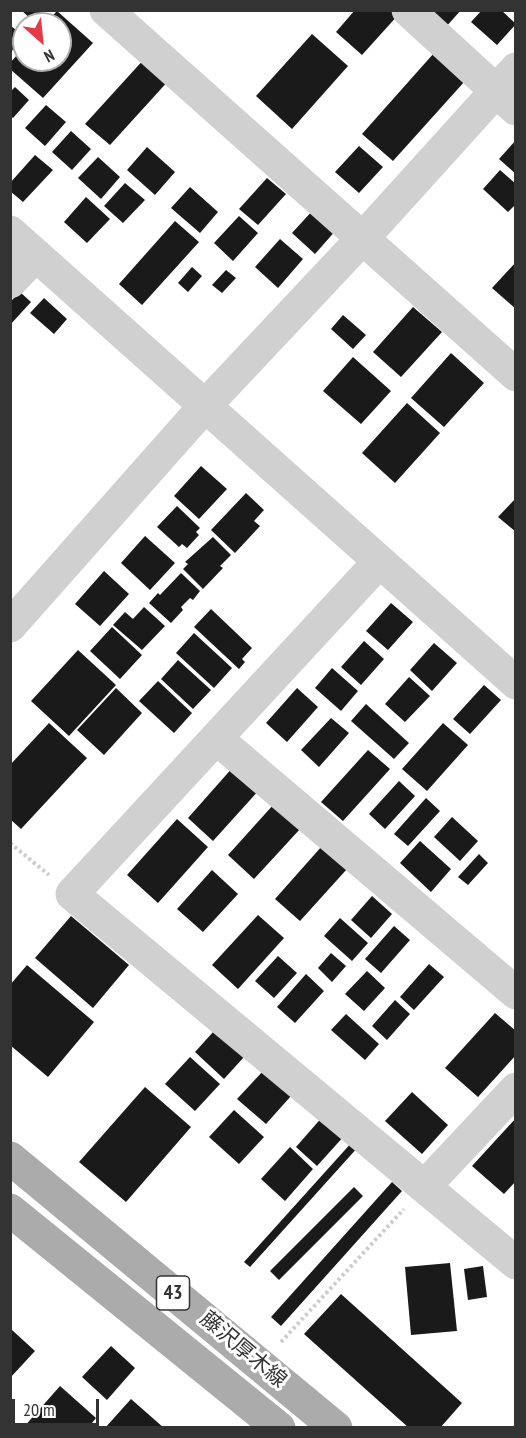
<!DOCTYPE html>
<html>
<head>
<meta charset="utf-8">
<style>
  body { margin:0 }
  #map { position:relative; width:526px; height:1438px; overflow:hidden; background:#fff; font-family:"PT Sans Narrow",sans-serif }
  canvas { display:block }
  .frame { position:absolute; inset:0; border:12px solid #333; pointer-events:none }
  .north { position:absolute; left:12px; top:12px; width:60px; height:60px; box-sizing:border-box; background:#fff; border:2px solid #adadad; border-radius:50%; rotate:153deg; font-size:16px; font-weight:700; line-height:24px; text-align:center; color:#333 }
  .north::after { content:''; display:block; margin:auto; width:21px; height:27px; background:#e63946; clip-path:polygon(50% 0,100% 100%,50% 72%,0 100%) }
  .scale { position:absolute; left:12px; top:1399px; width:87px; height:27px; box-sizing:border-box; border:3px solid #333; border-top:0; padding-left:8px; font-size:18px; line-height:21px; white-space:nowrap; color:#333; -webkit-text-stroke:4px #fff; paint-order:stroke }
</style>
</head>
<body>
<div id="map">
<canvas width="526" height="1438"></canvas>
<div class="frame"></div>
<div class="north">N</div>
<div class="scale">20 m</div>
</div>
<script>
const ctx = document.querySelector('canvas').getContext('2d');
ctx.lineJoin = 'round';
function fillPath(path, color) {
  ctx.fillStyle = color;
  ctx.fill(path, 'evenodd');
}
function poly(rows) {
  const path = new Path2D();
  for (const r of rows) {
    path.moveTo(r[0], r[1]);
    for (let i = 2; i < r.length; i += 2) path.lineTo(r[i], r[i + 1]);
  }
  return path;
}
function stroke(path, color, width, dash) {
  ctx.strokeStyle = color;
  ctx.lineWidth = width;
  ctx.lineCap = dash ? 'butt' : 'round';
  ctx.setLineDash(dash || []);
  ctx.stroke(path);
}
function write(font, color, halo, rows, align = 'center') {
  ctx.font = font + ' "PT Sans Narrow","Noto Sans JP",sans-serif';
  ctx.lineWidth = 6;
  ctx.setLineDash([]);
  ctx.textBaseline = 'middle';
  ctx.strokeStyle = halo;
  ctx.fillStyle = color;
  for (const [text, x, y, turn = 0] of rows) {
    ctx.save();
    ctx.translate(x, y);
    ctx.rotate((+turn || 0) * Math.PI / 180);
    ctx.textAlign = isNaN(turn) ? turn : align;
    if (halo) ctx.strokeText(text, 0, 0);
    ctx.fillText(text, 0, 0);
    ctx.restore();
  }
}
fillPath(poly([
  [21,10,43,10,33,21],
  [355,10,396,10,399,14,362,55,336,32],
  [426,10,461,10,445,28],
  [482,10,501,10,516,24,497,45,471,22],
  [57,11,93,43,43,98,10,69,10,63,24,47,24,60,60,60,60,24,45,24],
  [10,25,24,37,10,53],
  [312,34,348,66,292,129,256,96],
  [434,53,465,81,393,161,362,134],
  [146,57,170,79,110,145,85,124],
  [15,87,29,100,13,118,10,116,10,92],
  [46,105,66,122,45,146,25,128],
  [71,131,91,149,72,170,52,152],
  [516,140,516,174,499,159],
  [359,146,383,167,359,193,335,172],
  [147,147,175,172,155,195,127,170],
  [35,155,53,170,23,202,10,191,10,183],
  [98,157,120,177,101,199,78,178],
  [500,170,516,184,516,204,508,212,483,189],
  [267,178,286,194,258,225,239,209],
  [125,183,145,200,123,223,104,206],
  [190,187,218,212,200,233,171,208],
  [86,197,110,219,87,243,64,222],
  [314,209,337,229,315,254,292,233],
  [239,216,258,233,233,261,214,243],
  [175,221,199,242,142,305,119,284],
  [280,239,303,259,278,288,255,267],
  [516,262,516,309,492,288],
  [192,267,202,276,188,292,178,283],
  [226,270,236,278,222,293,212,285],
  [20,292,31,302,10,325,10,302],
  [44,298,67,319,54,334,30,313],
  [413,307,442,332,401,377,373,352],
  [343,315,366,335,353,349,331,329],
  [451,353,484,383,444,427,411,398],
  [353,357,391,391,361,424,323,391],
  [407,403,440,433,395,483,362,453],
  [201,466,227,489,199,519,174,496],
  [246,493,264,510,254,521,260,526,235,553,211,530],
  [516,498,516,532,498,517],
  [177,506,200,528,196,532,199,535,187,548,182,544,179,547,157,527],
  [145,536,175,563,150,590,121,563],
  [213,537,231,555,220,566,223,568,203,589,183,569,188,564,185,562],
  [104,571,129,594,100,626,75,604],
  [181,573,200,591,193,600,190,598,181,607,183,610,171,623,149,603,158,593,160,595],
  [391,603,413,622,388,650,366,631],
  [144,607,165,626,142,650,113,625,125,612,133,619],
  [211,609,252,648,242,659,245,662,239,669,194,627],
  [112,627,142,655,120,679,90,651],
  [194,633,232,668,214,688,176,653],
  [364,641,384,659,361,685,341,667],
  [434,643,457,663,432,691,410,670],
  [78,650,116,685,69,736,31,701],
  [178,660,211,690,193,709,161,679],
  [332,668,358,691,341,711,315,688],
  [409,677,430,696,405,722,385,704],
  [158,681,192,713,174,733,139,701],
  [484,685,501,700,470,734,453,719],
  [116,688,142,713,104,755,77,730],
  [297,688,318,707,287,742,266,723],
  [366,704,409,743,394,759,351,721],
  [331,718,349,733,319,767,301,750],
  [49,723,87,758,21,829,10,819,10,765],
  [443,723,468,745,427,791,402,769],
  [368,750,390,769,343,821,321,802],
  [234,766,260,789,213,841,188,818],
  [399,781,415,796,385,829,369,814],
  [426,798,440,811,408,846,394,834],
  [274,804,301,828,254,879,228,855],
  [452,817,478,841,460,861,434,837],
  [177,819,208,847,158,903,127,875],
  [420,841,451,869,431,892,400,863],
  [322,846,347,869,300,921,275,899],
  [479,854,488,863,468,885,458,877],
  [212,870,238,894,203,932,177,909],
  [372,896,392,914,371,938,351,920],
  [258,915,284,938,238,989,212,965],
  [71,916,129,965,93,1008,35,958],
  [340,918,368,943,352,961,324,936],
  [394,926,410,940,381,973,365,959],
  [331,953,346,966,332,982,318,968],
  [278,956,297,973,274,998,255,981],
  [429,964,444,977,414,1010,400,997],
  [27,965,94,1022,48,1077,10,1045,10,985],
  [367,971,385,988,364,1011,345,994],
  [306,974,324,991,295,1023,277,1007],
  [395,1000,410,1014,387,1040,372,1026],
  [495,1013,516,1031,516,1055,478,1097,445,1068],
  [346,1014,379,1044,365,1060,331,1030],
  [214,1031,244,1057,224,1079,195,1052],
  [190,1057,220,1084,195,1111,165,1084],
  [263,1071,291,1096,266,1124,237,1099],
  [145,1087,191,1127,126,1202,79,1162],
  [412,1092,448,1125,422,1154,385,1121],
  [234,1110,264,1137,239,1164,209,1137],
  [324,1115,345,1135,317,1166,296,1147],
  [516,1118,516,1181,504,1194,472,1166],
  [353,1141,359,1146,250,1267,244,1262],
  [290,1147,313,1169,285,1201,261,1179],
  [392,1182,402,1191,281,1326,271,1317],
  [354,1187,363,1196,279,1280,270,1271],
  [450,1263,457,1331,411,1335,405,1267],
  [483,1266,487,1297,468,1300,464,1269],
  [341,1294,462,1403,440,1428,409,1428,304,1334],
  [12,1330,35,1351,10,1378,10,1331],
  [111,1346,135,1368,107,1400,82,1377],
  [60,1386,96,1418,88,1428,23,1428],
  [131,1399,164,1428,105,1428]
]), '#1a1a1a');
stroke(poly([
  [10,843,49,875],
  [281,1342,404,1209]
]), '#cdcdcd', 4, [3, 3]);
stroke(poly([
  [106,10,516,375],
  [408,10,516,109],
  [10,232,516,683],
  [10,282,36,255],
  [379,562,72,894,516,1263],
  [10,626,204,407,363,238,516,69],
  [217,739,516,993],
  [425,1186,516,1089]
]), '#d0d0d0', 33);
stroke(poly([
  [10,1158,336,1428],
  [10,1210,279,1428]
]), '#ababab', 33);
for (const [x, y, w] of [
  [173,1293,33]
]) {
  const box = new Path2D();
  box.roundRect(x - w / 2, y - 17, w, 34, 4.5);
  ctx.fillStyle = '#fff';
  ctx.fill(box);
  stroke(box, '#333', 1.5);
}
write('bold 20px', '#333', null, [
  ["43",173,1293]
]);
write('21px', '#333', '#fff', [
  ["藤沢厚木線",243,1350,40]
]);
</script>
</body>
</html>
